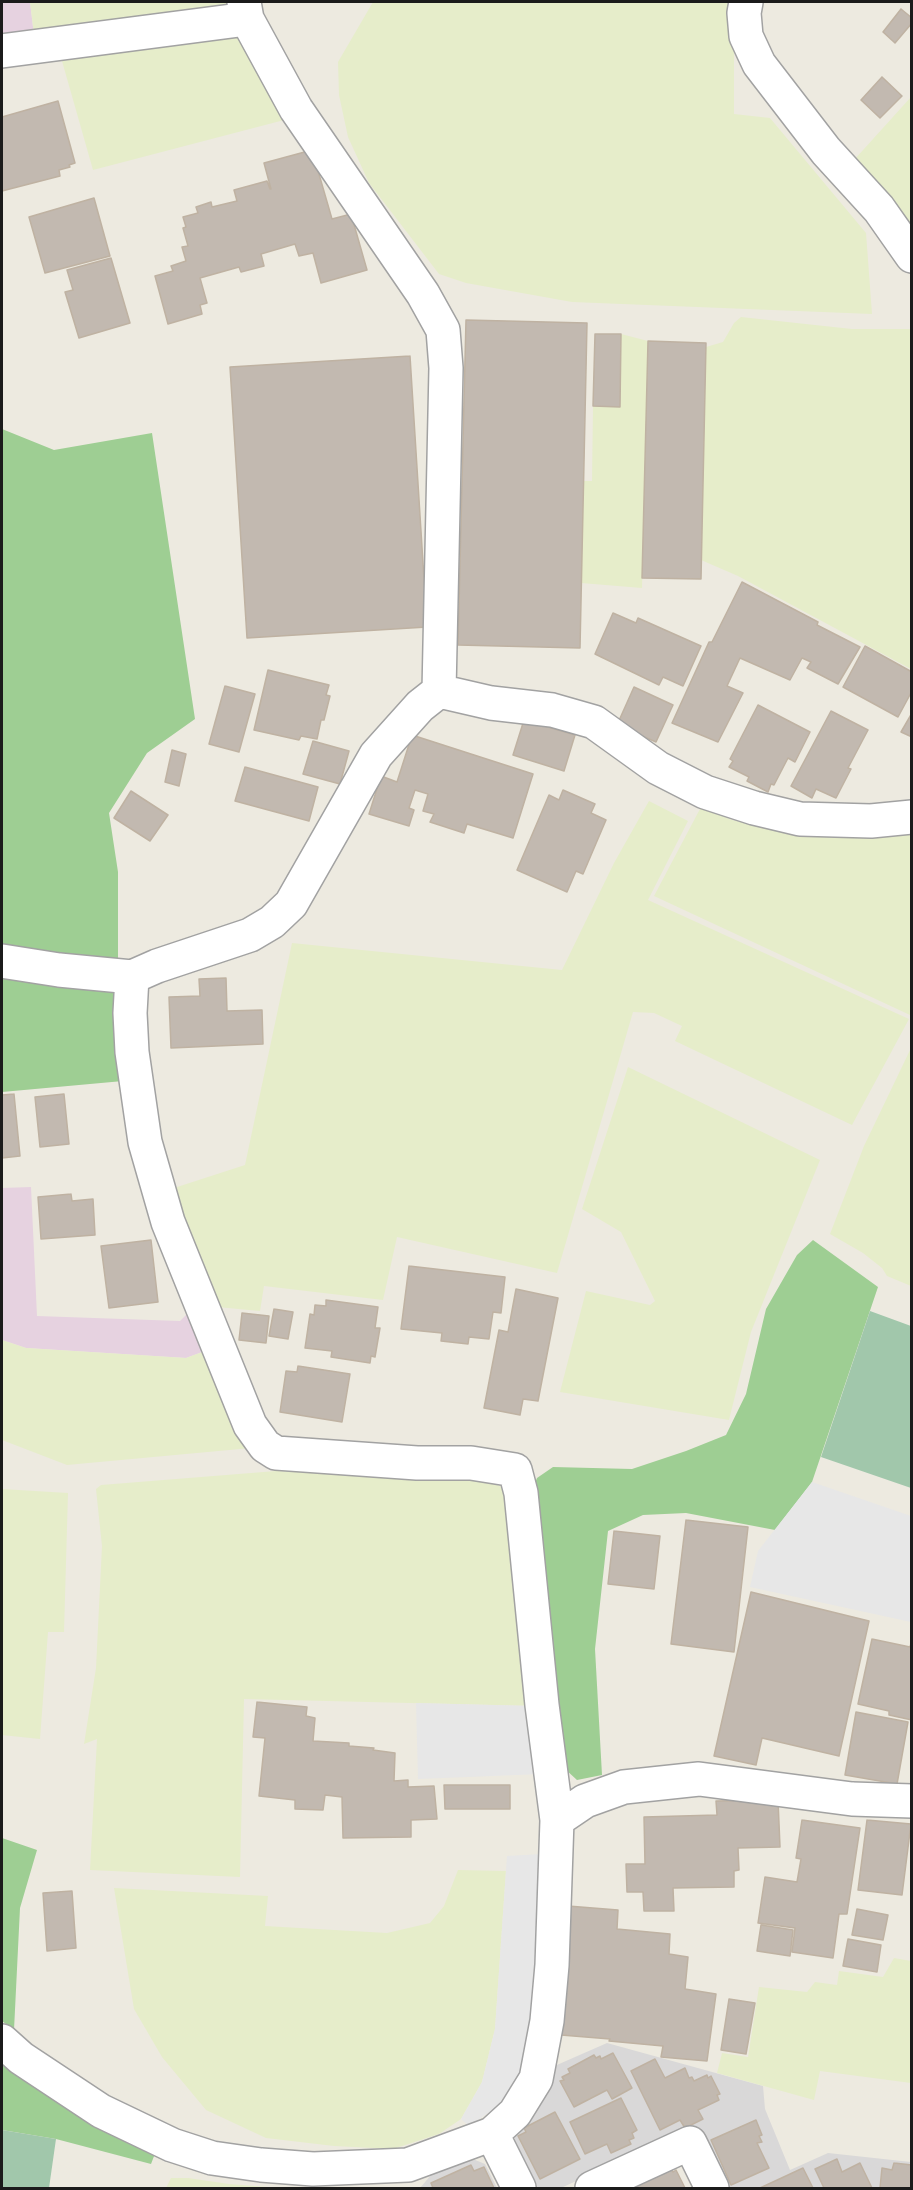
<!DOCTYPE html>
<html>
<head>
<meta charset="utf-8">
<style>
  body { margin:0 }
  #map { position:relative; width:913px; height:2190px; overflow:hidden; background:#edeae0; font-family:Ubuntu,sans-serif }
  canvas { display:block }
  .frame { position:absolute; inset:0; border:3px solid #1b1b1b; pointer-events:none }
</style>
</head>
<body>
<div id="map">
<canvas width="913" height="2190"></canvas>
<div class="frame"></div>
</div>
<script>
const ctx = document.querySelector('canvas').getContext('2d');
ctx.lineJoin = 'round';
function fillPath(path, color) {
  ctx.fillStyle = color;
  ctx.fill(path, 'evenodd');
}
function poly(rows) {
  const path = new Path2D();
  for (const r of rows) {
    path.moveTo(r[0], r[1]);
    for (let i = 2; i < r.length; i += 2) path.lineTo(r[i], r[i + 1]);
  }
  return path;
}
function stroke(path, color, width, dash) {
  ctx.strokeStyle = color;
  ctx.lineWidth = width;
  ctx.lineCap = dash ? 'butt' : 'round';
  ctx.setLineDash(dash || []);
  ctx.stroke(path);
}
fillPath(poly([
  [607,2043,763,2086,765,2109,790,2170,828,2153,911,2162,911,2188,726,2188,696,2126,561,2188,541,2188,535,2186,514,2140,518,2127,550,2068],
  [468,2157,485,2164,497,2188,420,2188,431,2175]
]), '#d9d8d8');
fillPath(poly([
  [2,2,30,2,34,35,2,39],
  [31,1187,37,1316,180,1321,191,1310,205,1351,186,1358,26,1348,2,1340,2,1188]
]), '#e6d2e0');
fillPath(poly([
  [30,2,229,2,226,13,34,35],
  [373,2,734,2,734,114,770,118,866,233,872,314,572,302,466,283,439,274,369,183,348,137,339,95,338,62],
  [232,35,243,39,288,119,93,170,62,61],
  [911,97,912,219,907,224,854,160],
  [741,317,852,329,911,329,911,669,738,576,701,560,706,347,723,342,734,323],
  [621,334,648,341,642,588,581,583,583,481,592,481,593,406,620,407],
  [649,801,688,821,648,900,909,1019,852,1125,675,1041,682,1026,654,1013,633,1012,557,1273,397,1237,383,1300,264,1286,260,1311,217,1307,204,1279,174,1188,245,1165,292,943,562,970,614,863],
  [701,807,732,820,767,828,911,828,910,1015,654,896],
  [911,1048,911,1286,887,1276,882,1268,863,1253,830,1234,864,1146],
  [628,1067,820,1160,751,1332,729,1420,560,1392,586,1291,650,1305,655,1301,621,1232,582,1209],
  [2,1340,26,1348,186,1358,205,1351,251,1448,67,1465,2,1440],
  [276,1471,468,1478,490,1480,501,1487,504,1495,534,1706,244,1699,240,1877,90,1870,97,1739,84,1744,96,1668,102,1546,96,1489,101,1485],
  [2,1489,68,1493,64,1632,48,1632,40,1739,2,1735],
  [458,1870,506,1871,495,2029,482,2082,461,2119,439,2134,393,2149,334,2146,266,2138,206,2110,162,2057,134,2009,114,1888,268,1896,265,1926,387,1933,430,1923,444,1906],
  [894,1958,911,1961,911,2083,820,2071,814,2100,717,2073,722,2053,748,2057,759,1987,807,1992,815,1982,837,1985,839,1971,883,1977],
  [171,2178,188,2178,229,2184,280,2188,166,2188]
]), '#e6edca');
fillPath(poly([
  [2,429,54,450,152,433,195,719,147,753,109,813,118,872,118,992,123,1081,2,1092],
  [813,1240,878,1287,812,1482,775,1530,686,1513,643,1515,608,1531,595,1649,602,1775,577,1780,565,1769,534,1485,537,1478,553,1467,632,1469,686,1451,726,1435,746,1394,766,1309,797,1255],
  [2,1838,37,1850,20,1908,14,2030,2,2021],
  [2,2063,95,2125,156,2151,151,2164,56,2139,2,2130]
]), '#9ece93');
fillPath(poly([
  [870,1311,911,1326,911,1488,821,1457],
  [2,2130,56,2139,49,2188,2,2188]
]), '#a1c7ab');
fillPath(poly([
  [812,1482,911,1516,911,1622,750,1587,758,1551],
  [416,1703,534,1706,542,1774,418,1779],
  [542,1854,531,2021,523,2067,515,2087,497,2107,469,2126,461,2119,482,2082,495,2029,507,1856]
]), '#e7e7e7');
const building = poly([
  [901,9,912,18,912,23,895,43,883,32,901,9],
  [882,77,902,96,880,118,861,100,882,77],
  [58,101,75,163,69,165,70,167,59,170,60,176,2,191,2,117,58,101],
  [312,150,332,219,351,214,367,270,321,283,313,253,299,256,295,244,261,254,264,266,241,272,239,267,200,278,207,303,200,305,202,314,168,324,155,276,173,271,171,266,186,261,182,247,188,246,183,228,186,227,183,217,198,213,196,207,211,202,212,207,237,201,234,190,267,181,270,189,271,189,264,163,312,150],
  [94,198,110,256,45,273,29,217,94,198],
  [111,258,130,323,79,338,65,292,73,290,67,270,111,258],
  [466,320,587,323,580,648,458,645,466,320],
  [595,334,621,334,620,407,593,406,595,334],
  [648,341,706,343,701,579,642,578,648,341],
  [410,356,427,627,247,638,230,367,410,356],
  [742,582,818,622,817,625,860,647,838,684,807,668,811,662,802,658,790,680,740,658,727,686,743,693,718,742,672,723,709,642,712,642,742,582],
  [613,613,636,623,638,618,701,646,683,686,663,677,659,685,595,654,613,613],
  [865,646,912,672,912,691,898,717,843,687,865,646],
  [268,670,329,685,326,695,330,696,324,720,321,720,317,739,301,736,299,740,254,730,268,670],
  [225,686,255,694,239,752,209,744,225,686],
  [634,687,673,705,656,742,617,725,634,687],
  [758,705,810,732,795,762,788,758,774,785,771,784,768,792,747,781,749,777,729,767,733,761,730,759,758,705],
  [831,711,868,730,848,768,851,769,836,798,816,789,812,798,791,786,831,711],
  [912,713,912,737,901,732,912,713],
  [524,720,575,735,564,771,513,755,524,720],
  [412,735,533,774,513,838,467,824,464,833,430,822,434,814,423,811,428,794,415,790,409,808,414,810,409,826,369,814,381,776,397,782,412,735],
  [313,741,349,751,340,784,303,774,313,741],
  [172,750,186,754,179,786,165,782,172,750],
  [245,767,318,787,309,821,235,801,245,767],
  [563,790,595,804,591,813,606,820,583,874,576,871,567,892,517,870,549,795,559,800,563,790],
  [131,791,168,815,150,841,114,818,131,791],
  [226,978,227,1011,262,1010,263,1044,171,1048,169,997,200,996,199,979,226,978],
  [14,1094,20,1156,2,1158,2,1095,14,1094],
  [64,1094,69,1144,40,1147,35,1097,64,1094],
  [71,1194,72,1201,93,1199,95,1235,41,1239,38,1197,71,1194],
  [151,1240,158,1302,109,1308,101,1246,151,1240],
  [409,1266,505,1277,501,1313,493,1312,489,1339,469,1337,468,1344,441,1341,442,1333,401,1329,409,1266],
  [516,1289,558,1298,538,1401,523,1399,520,1415,484,1408,499,1330,508,1332,516,1289],
  [326,1300,378,1307,375,1328,380,1328,375,1357,371,1356,370,1363,331,1357,332,1351,305,1348,310,1314,314,1315,315,1305,326,1306,326,1300],
  [274,1309,293,1312,288,1339,269,1336,274,1309],
  [242,1313,269,1316,266,1343,239,1340,242,1313],
  [298,1366,350,1374,342,1422,280,1412,286,1371,297,1372,298,1366],
  [686,1520,748,1527,734,1652,671,1644,686,1520],
  [614,1531,660,1536,654,1589,608,1584,614,1531],
  [751,1592,869,1621,839,1756,762,1738,756,1765,714,1756,751,1592],
  [872,1639,910,1647,912,1640,912,1720,889,1715,889,1711,858,1704,872,1639],
  [257,1702,307,1707,306,1716,315,1718,313,1741,349,1743,349,1746,374,1748,373,1750,395,1753,394,1781,408,1780,408,1787,434,1786,437,1819,411,1820,411,1837,343,1838,342,1797,325,1795,323,1810,295,1809,295,1800,259,1796,265,1738,253,1737,257,1702],
  [856,1712,908,1722,897,1784,845,1775,856,1712],
  [444,1785,510,1785,510,1809,445,1809,444,1785],
  [778,1800,780,1847,738,1848,739,1870,734,1871,734,1887,673,1888,674,1911,644,1911,643,1892,627,1892,626,1864,645,1864,644,1817,717,1815,716,1801,778,1800],
  [802,1820,860,1828,847,1914,839,1914,833,1958,792,1952,795,1928,758,1923,765,1877,797,1882,801,1859,796,1858,802,1820],
  [867,1820,911,1824,902,1895,858,1890,867,1820],
  [72,1891,76,1948,47,1951,43,1893,72,1891],
  [568,1906,618,1910,617,1929,670,1934,669,1954,688,1957,685,1989,716,1994,707,2061,661,2057,663,2046,609,2041,610,2039,561,2035,568,1906],
  [857,1909,888,1915,883,1940,852,1935,857,1909],
  [761,1925,793,1930,790,1956,757,1951,761,1925],
  [848,1939,881,1945,877,1972,843,1966,848,1939],
  [729,1999,755,2003,746,2054,721,2050,729,1999],
  [613,2053,632,2088,612,2099,607,2090,574,2107,560,2081,564,2080,562,2077,570,2073,568,2069,594,2055,596,2058,600,2056,601,2059,613,2053],
  [655,2059,665,2078,685,2068,689,2078,692,2077,694,2081,707,2075,708,2078,711,2076,720,2094,717,2095,719,2100,698,2110,703,2119,685,2128,680,2120,660,2130,631,2071,655,2059],
  [621,2098,637,2130,632,2133,634,2138,629,2140,631,2144,611,2153,607,2144,585,2154,570,2122,621,2098],
  [555,2112,580,2159,540,2179,518,2136,526,2132,524,2128,555,2112],
  [756,2120,762,2135,759,2136,762,2142,757,2143,769,2168,731,2185,711,2140,756,2120],
  [837,2159,842,2172,860,2163,872,2188,824,2188,815,2169,837,2159],
  [894,2163,912,2165,912,2188,880,2188,882,2168,892,2170,894,2163],
  [471,2165,474,2171,484,2167,494,2188,433,2188,431,2183,471,2165],
  [803,2168,813,2188,760,2188,803,2168],
  [671,2169,673,2172,676,2170,685,2188,629,2188,671,2169]
]);
fillPath(building, '#c2b9b0');
stroke(building, '#bfb2a2', 1.5);
const minor = poly([
  [244,2,247,19,296,109,423,294,443,330,446,368,439,691],
  [746,2,744,13,746,36,759,64,826,151,879,209,912,256],
  [2,51,247,19],
  [2,961,59,970,132,977,157,966,250,935,272,922,291,904,376,755,420,706,439,691,491,703,552,710,594,722,658,768,705,792,754,808,800,819,871,821,912,817],
  [557,1820,585,1801,624,1787,699,1779,852,1799,912,1801],
  [2,2041,21,2058,101,2111,172,2145,212,2158,261,2165,313,2169,408,2165,492,2134,515,2113,536,2079,547,2021,552,1965,557,1820,542,1705,521,1493,515,1470,471,1463,417,1463,276,1453,265,1446,250,1425,168,1222,145,1142,132,1052,130,1013,132,977],
  [492,2134,519,2188],
  [592,2188,690,2143,712,2188]
]);
stroke(minor, '#a2a2a2', 36);
stroke(minor, '#fff', 33);
</script>
</body>
</html>
